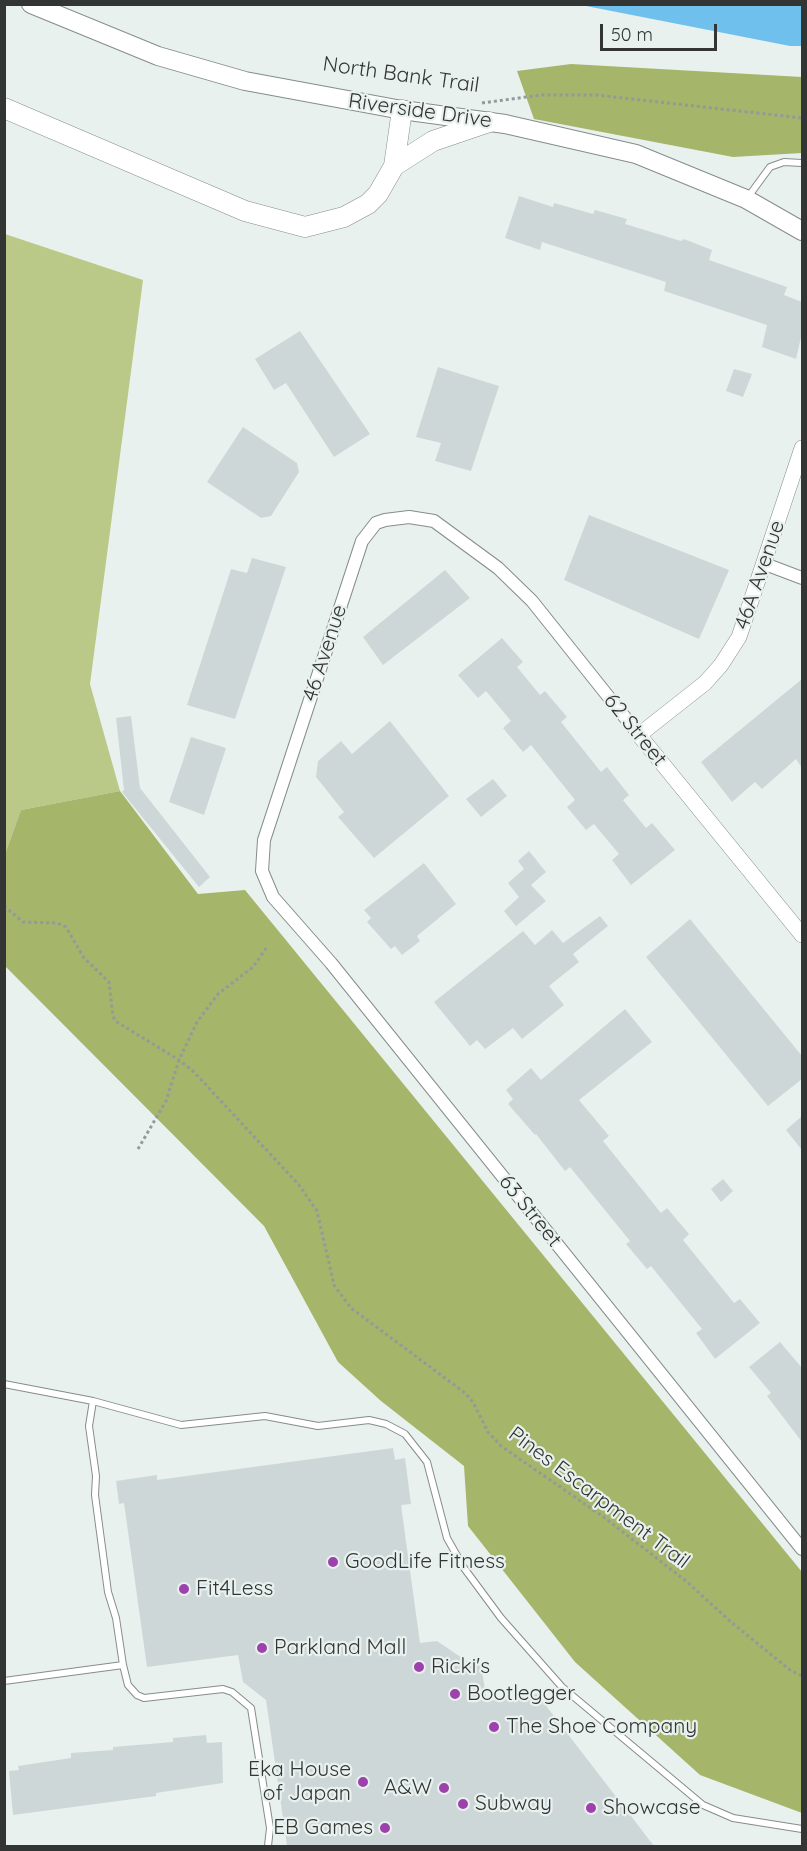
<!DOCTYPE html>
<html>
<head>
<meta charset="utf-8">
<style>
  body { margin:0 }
  #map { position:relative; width:807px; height:1851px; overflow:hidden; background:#e9f1ef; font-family:Quicksand,sans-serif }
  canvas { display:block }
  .frame { position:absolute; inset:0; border:6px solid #323534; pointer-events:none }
  .scale { position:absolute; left:600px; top:24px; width:117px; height:27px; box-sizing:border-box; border:3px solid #323534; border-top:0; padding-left:8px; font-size:18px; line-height:21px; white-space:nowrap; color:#323534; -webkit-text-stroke:4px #e9f1ef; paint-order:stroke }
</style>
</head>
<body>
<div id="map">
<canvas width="807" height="1851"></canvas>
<div class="frame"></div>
<div class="scale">50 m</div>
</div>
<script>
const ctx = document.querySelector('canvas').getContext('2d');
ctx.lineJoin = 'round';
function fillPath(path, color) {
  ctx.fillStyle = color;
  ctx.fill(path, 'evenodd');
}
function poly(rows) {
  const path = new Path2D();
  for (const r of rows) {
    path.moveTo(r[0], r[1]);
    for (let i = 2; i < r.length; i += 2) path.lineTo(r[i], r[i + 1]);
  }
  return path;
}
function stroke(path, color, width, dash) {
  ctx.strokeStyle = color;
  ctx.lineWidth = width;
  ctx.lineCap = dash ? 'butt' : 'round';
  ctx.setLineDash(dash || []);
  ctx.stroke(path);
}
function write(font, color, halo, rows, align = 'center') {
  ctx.font = font + ' Quicksand,sans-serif';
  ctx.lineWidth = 4.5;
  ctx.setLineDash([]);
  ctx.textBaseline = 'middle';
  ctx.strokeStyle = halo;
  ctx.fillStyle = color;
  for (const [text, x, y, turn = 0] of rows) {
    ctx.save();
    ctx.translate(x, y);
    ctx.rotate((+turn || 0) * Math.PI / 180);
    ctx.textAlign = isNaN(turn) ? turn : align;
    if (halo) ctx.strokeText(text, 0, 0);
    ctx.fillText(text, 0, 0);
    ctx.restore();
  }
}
fillPath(poly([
  [5,234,143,280,90,684,120,791,21,810,5,854]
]), '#bac987');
fillPath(poly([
  [571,64,802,77,802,153,733,157,534,119,517,71],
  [120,791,198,894,245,890,802,1572,802,1813,700,1775,575,1662,468,1526,464,1466,381,1401,338,1362,264,1226,5,966,5,854,21,810]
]), '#a5b569');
fillPath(poly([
  [356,5,802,5,802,46,790,46,586,6]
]), '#70c0ed');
fillPath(poly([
  [519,196,553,207,554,203,593,214,595,210,627,219,625,224,681,241,684,239,712,250,709,260,787,287,784,295,802,302,802,333,796,359,762,347,767,325,664,291,666,282,542,242,540,250,505,238],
  [300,331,370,434,334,457,286,383,274,390,255,359],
  [438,367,499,386,471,471,435,461,441,443,416,437],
  [734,369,752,374,743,397,726,391],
  [243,427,297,463,299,472,271,516,261,518,207,482],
  [589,515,729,570,699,639,564,580],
  [252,558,286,567,235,719,187,705,231,569,247,573],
  [445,570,470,598,383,665,363,637],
  [502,638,523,662,517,667,540,695,545,691,567,717,561,722,601,772,607,767,629,795,623,800,646,828,652,823,675,850,631,885,612,860,619,854,594,824,586,830,567,807,575,800,531,745,523,752,503,728,511,721,486,691,478,698,458,675],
  [802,679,802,768,796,759,762,789,755,782,732,802,701,762],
  [131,716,140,788,210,877,199,887,122,792,124,790,116,718],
  [390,721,449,796,374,858,338,817,344,812,316,777,318,761,341,741,352,754],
  [191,737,226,748,204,815,169,802],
  [493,779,507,796,481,817,466,799],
  [529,851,546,872,531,885,546,901,516,926,504,911,519,897,508,883,524,869,518,861],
  [424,863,456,904,417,936,420,941,402,955,395,946,391,949,367,922,371,918,364,910],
  [600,916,608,926,573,954,579,962,549,986,564,1005,522,1039,513,1028,485,1049,477,1040,470,1046,434,1002,523,931,535,945,552,930,563,943],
  [690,919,802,1056,802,1079,768,1106,646,957],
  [625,1009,652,1042,579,1100,609,1136,603,1141,661,1213,667,1208,689,1234,683,1240,734,1303,740,1299,760,1323,715,1359,696,1333,702,1329,651,1266,647,1269,626,1244,630,1241,570,1167,565,1171,536,1134,535,1135,508,1104,513,1099,506,1090,531,1068,541,1080],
  [802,1116,802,1150,786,1130],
  [723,1179,733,1191,721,1202,711,1189],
  [780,1342,802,1368,802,1442,767,1396,771,1393,749,1367],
  [393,1448,395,1460,405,1458,411,1504,401,1505,420,1643,437,1641,474,1666,481,1665,487,1701,537,1694,654,1846,287,1846,266,1700,243,1682,238,1655,147,1667,124,1503,119,1504,116,1481,157,1475,157,1480],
  [206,1735,207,1743,222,1742,223,1783,156,1793,156,1796,13,1815,9,1771,19,1770,18,1766,71,1758,71,1753,113,1750,113,1747,173,1742,173,1738]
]), '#ced7d8');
const service = poly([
  [748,197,770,167,784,162,802,163],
  [4,1384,93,1401,181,1425,265,1416,318,1426,369,1420,386,1424,405,1434,427,1462,447,1538,464,1568,501,1618,562,1687,703,1805,733,1818,802,1829],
  [123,1665,128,1685,137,1695,144,1698,223,1689,232,1692,251,1708,270,1828,268,1846],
  [4,1681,123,1665,116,1618,108,1592,95,1495,96,1476,89,1426,93,1401]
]);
const minor = poly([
  [765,564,802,578],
  [639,735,532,601,498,568,434,521,409,517,385,520,376,523,362,541,264,840,262,871,273,897,331,963,802,1549]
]);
const tertiary = poly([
  [802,448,739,637,721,665,705,683,639,735,802,935]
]);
const secondary = poly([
  [31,4,158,56,245,81,402,110,505,124,636,154,746,199,802,231]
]);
const primary = poly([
  [4,108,245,211,305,227,344,217,368,204,378,194,394,166,402,110],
  [394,166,433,141,489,122]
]);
stroke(service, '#858d8b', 8);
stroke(minor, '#858d8b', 14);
stroke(tertiary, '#858d8b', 16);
stroke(secondary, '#858d8b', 20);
stroke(primary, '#858d8b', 21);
stroke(poly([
  [482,103,541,95,596,95,802,118],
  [4,906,23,922,57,923,66,927,84,958,109,982,113,1017,117,1022,179,1060,193,1071,299,1185,317,1211,334,1285,351,1308,465,1393,473,1402,488,1432,501,1446,605,1518,686,1581,731,1622,790,1670,802,1676],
  [138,1149,166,1101,179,1060,197,1022,218,994,253,967,267,947]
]), '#949a99', 3, [3, 3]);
stroke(service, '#fff', 6);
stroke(minor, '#fff', 12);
stroke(tertiary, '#fff', 15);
stroke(secondary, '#fff', 18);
stroke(primary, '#fff', 20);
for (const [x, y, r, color] of [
  [333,1562,6,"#9d42ad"],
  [184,1589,6,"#9d42ad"],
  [262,1648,6,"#9d42ad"],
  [419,1667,6,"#9d42ad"],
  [455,1694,6,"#9d42ad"],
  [494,1727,6,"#9d42ad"],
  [363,1782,6,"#9d42ad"],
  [444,1788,6,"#9d42ad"],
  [463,1804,6,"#9d42ad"],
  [591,1808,6,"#9d42ad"],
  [385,1828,6,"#9d42ad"]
]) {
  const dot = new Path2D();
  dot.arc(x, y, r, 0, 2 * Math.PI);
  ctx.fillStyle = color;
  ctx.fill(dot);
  stroke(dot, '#e9f1ef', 2);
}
write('21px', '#323534', '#e9f1ef', [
  ["North Bank Trail",401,75,8],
  ["Riverside Drive",420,111,8],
  ["46A Avenue",760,575,-71],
  ["46 Avenue",325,653,-72],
  ["62 Street",635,730,51],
  ["63 Street",530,1211,51],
  ["Pines Escarpment Trail",599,1498,37]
]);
write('21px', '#323534', '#e9f1ef', [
  ["GoodLife Fitness",345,1562],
  ["Fit4Less",196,1589],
  ["Parkland Mall",274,1648],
  ["Ricki's",431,1667],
  ["Bootlegger",467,1694],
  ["The Shoe Company",506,1727],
  ["Eka House",351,1770,"right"],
  ["of Japan",351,1794,"right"],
  ["A&W",432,1788,"right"],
  ["Subway",475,1804],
  ["Showcase",603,1808],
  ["EB Games",373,1828,"right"]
], 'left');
</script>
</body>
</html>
